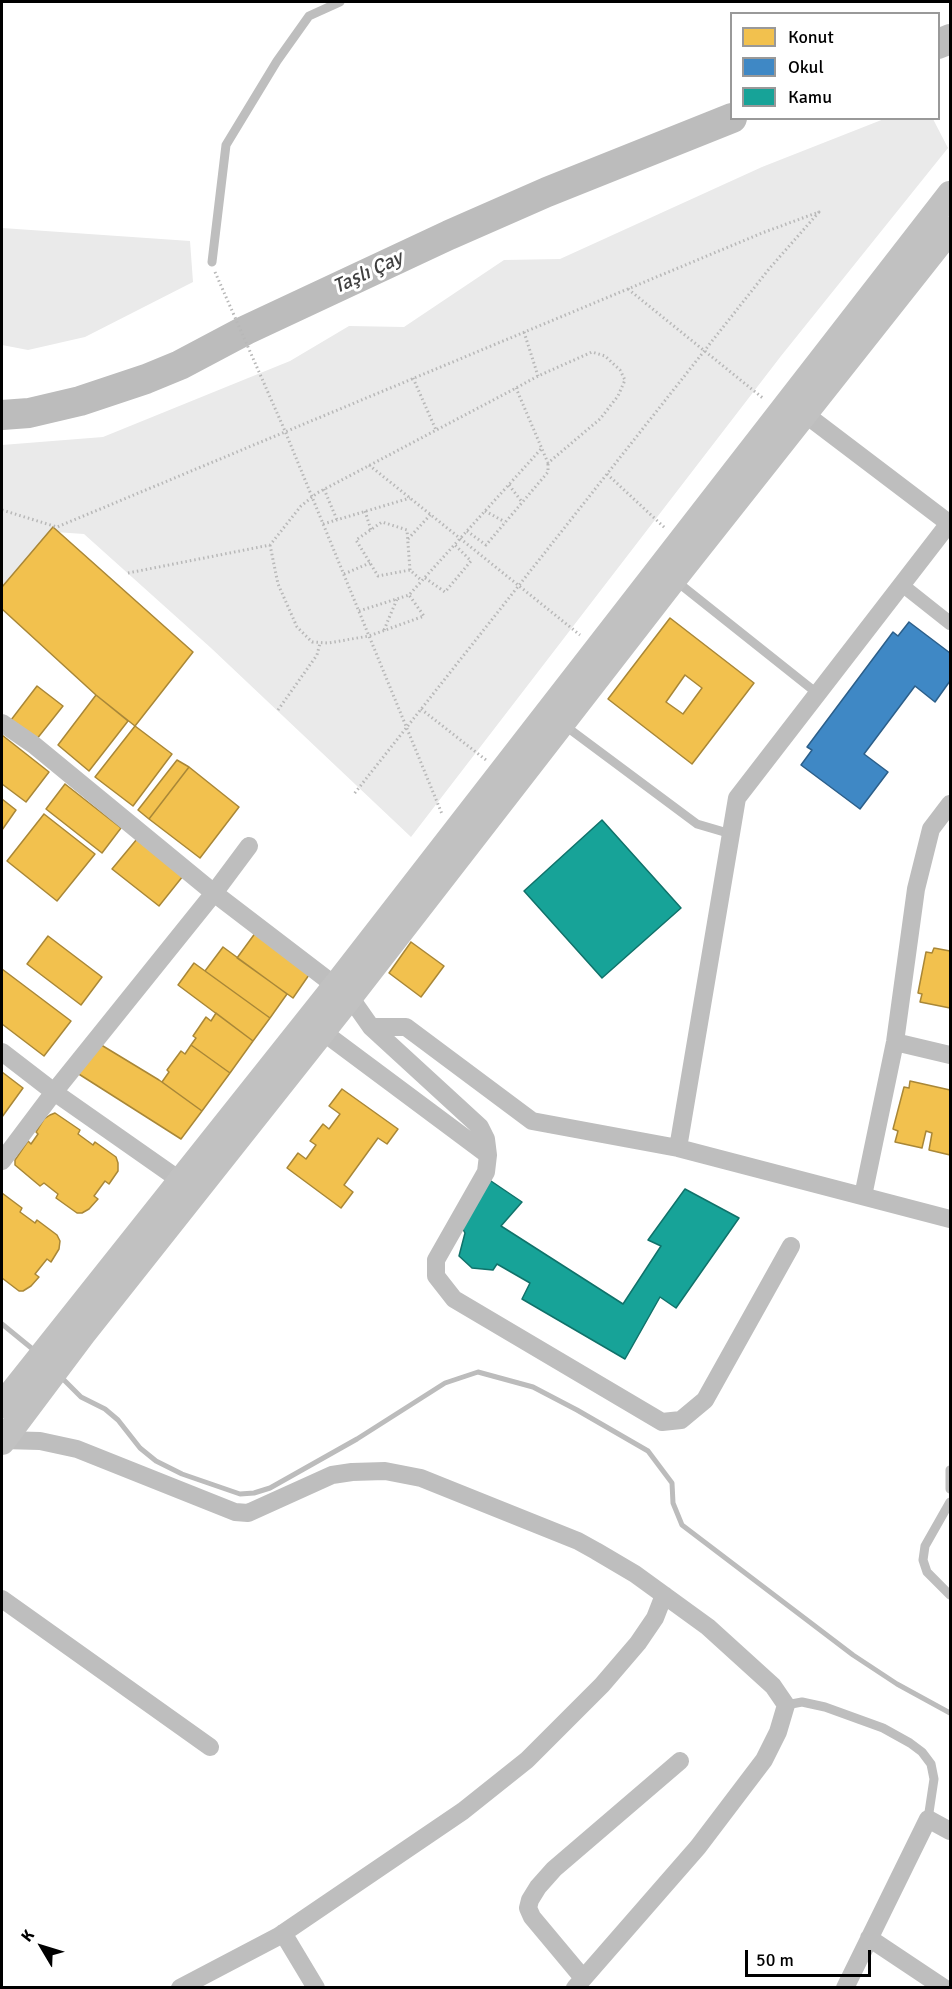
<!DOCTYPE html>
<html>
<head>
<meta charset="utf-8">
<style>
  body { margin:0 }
  #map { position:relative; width:952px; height:1989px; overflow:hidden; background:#fff; font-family:Signika,sans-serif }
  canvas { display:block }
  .frame { position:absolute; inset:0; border:3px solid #000; pointer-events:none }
  .legend { position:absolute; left:730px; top:12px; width:210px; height:108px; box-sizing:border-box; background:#fff; border:2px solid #999; margin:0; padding:8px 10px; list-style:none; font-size:18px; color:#000 }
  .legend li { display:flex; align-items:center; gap:12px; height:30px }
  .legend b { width:30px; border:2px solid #999 }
  .north { position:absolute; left:12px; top:1917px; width:60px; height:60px; -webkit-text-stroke:4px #fff; paint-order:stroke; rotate:308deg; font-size:16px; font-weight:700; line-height:24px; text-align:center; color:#000 }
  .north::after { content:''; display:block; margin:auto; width:21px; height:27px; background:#000; clip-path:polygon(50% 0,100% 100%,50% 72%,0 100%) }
  .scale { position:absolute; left:745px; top:1950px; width:126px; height:27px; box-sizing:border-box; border:3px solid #000; border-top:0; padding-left:8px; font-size:18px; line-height:21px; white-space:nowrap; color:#000; -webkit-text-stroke:4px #fff; paint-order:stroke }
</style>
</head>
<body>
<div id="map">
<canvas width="952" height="1989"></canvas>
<div class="frame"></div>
<ul class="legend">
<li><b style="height:16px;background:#f2c14e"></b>Konut</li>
<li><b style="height:16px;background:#3f88c5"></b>Okul</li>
<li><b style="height:16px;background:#17a398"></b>Kamu</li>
</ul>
<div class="north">K</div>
<div class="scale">50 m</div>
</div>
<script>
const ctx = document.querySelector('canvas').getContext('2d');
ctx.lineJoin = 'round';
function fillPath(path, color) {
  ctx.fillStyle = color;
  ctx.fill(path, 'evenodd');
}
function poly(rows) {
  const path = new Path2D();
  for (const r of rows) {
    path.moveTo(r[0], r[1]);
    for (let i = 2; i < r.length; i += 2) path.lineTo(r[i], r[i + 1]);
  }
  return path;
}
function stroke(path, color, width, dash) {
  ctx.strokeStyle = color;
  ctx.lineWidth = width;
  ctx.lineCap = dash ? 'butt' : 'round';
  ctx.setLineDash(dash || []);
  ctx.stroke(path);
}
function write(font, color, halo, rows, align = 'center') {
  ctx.font = font + ' Signika,sans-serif';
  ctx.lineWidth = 6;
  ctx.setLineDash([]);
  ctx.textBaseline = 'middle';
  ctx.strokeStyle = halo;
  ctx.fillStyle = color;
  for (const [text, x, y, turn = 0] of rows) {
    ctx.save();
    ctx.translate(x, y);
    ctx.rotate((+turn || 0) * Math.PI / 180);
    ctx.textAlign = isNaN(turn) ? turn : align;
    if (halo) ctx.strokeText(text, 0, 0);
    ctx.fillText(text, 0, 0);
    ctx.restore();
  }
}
fillPath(poly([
  [884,119,933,119,948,148,781,356,411,837,211,648,84,534,55,532,2,593,2,445,103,437,290,361,349,326,404,327,504,260,560,259,762,167],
  [2,228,190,241,193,282,85,337,28,350,2,345]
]), '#eaeaea');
const homes = poly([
  [53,527,193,652,135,726,96,695,2,609,2,587,53,527],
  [670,618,754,683,692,764,608,699,670,618],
  [685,675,702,688,683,714,666,702,685,675],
  [37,686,63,706,36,740,11,720,37,686],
  [96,695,128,721,89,771,58,745,96,695],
  [135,726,172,754,133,806,95,777,135,726],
  [2,735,49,772,26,802,2,784,2,735],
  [177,760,189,767,149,819,138,810,177,760],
  [189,767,239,807,200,858,149,819,189,767],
  [65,784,121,828,102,853,46,809,65,784],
  [2,799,16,810,2,830,2,799],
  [44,814,95,854,57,901,7,861,44,814],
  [137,839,183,876,159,906,112,869,137,839],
  [256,932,311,972,293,998,237,958,256,932],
  [48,936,102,977,81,1005,27,964,48,936],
  [411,942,444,966,421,997,389,973,411,942],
  [223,947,287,994,270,1018,205,971,223,947],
  [934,948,950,951,950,1008,920,1002,922,994,918,993,926,952,932,953,934,948],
  [194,963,270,1018,253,1041,178,985,194,963],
  [2,969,71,1021,44,1056,2,1024,2,969],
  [216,1013,253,1041,230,1073,191,1045,196,1038,193,1036,206,1017,211,1021,216,1013],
  [98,1043,159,1080,202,1111,181,1139,74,1071,98,1043],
  [191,1045,230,1073,202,1111,162,1082,169,1072,167,1070,181,1051,185,1054,191,1045],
  [2,1072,23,1088,2,1117,2,1072],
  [910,1081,950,1090,950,1155,929,1150,932,1133,926,1131,922,1148,895,1142,898,1131,893,1129,904,1087,909,1088,910,1081],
  [342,1089,398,1129,387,1144,378,1138,344,1185,353,1192,341,1208,287,1168,298,1153,306,1159,316,1145,310,1141,323,1124,329,1129,340,1114,329,1106,342,1089],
  [55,1113,80,1130,78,1134,93,1145,95,1142,116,1157,118,1163,118,1171,109,1184,105,1181,94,1196,98,1199,89,1209,82,1213,77,1213,56,1198,58,1194,44,1183,40,1186,15,1165,15,1160,28,1141,31,1144,38,1134,36,1132,44,1119,50,1115,55,1113],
  [2,1193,22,1208,20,1212,35,1223,37,1220,57,1235,60,1241,59,1249,51,1262,47,1259,35,1274,39,1277,31,1286,23,1291,19,1291,2,1278,2,1193]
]);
fillPath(homes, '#f2c14e');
stroke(homes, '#a98737', 1.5);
const schools = poly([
  [909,622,950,653,950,681,935,702,915,686,864,754,888,772,860,809,801,765,812,750,807,747,893,632,898,636,909,622]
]);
fillPath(schools, '#3f88c5');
stroke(schools, '#2c5f8a', 1.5);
const public = poly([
  [602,820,681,908,602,978,524,891,602,820],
  [488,1179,522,1202,501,1226,623,1304,661,1246,648,1240,685,1189,739,1218,676,1308,660,1297,625,1359,522,1299,530,1283,497,1264,493,1270,472,1268,459,1256,465,1233,459,1222,488,1179]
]);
fillPath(public, '#17a398');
stroke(public, '#10726a', 1.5);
stroke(poly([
  [2,1324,35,1351],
  [61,1377,81,1397,105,1409,118,1420,140,1448,156,1461,182,1474,240,1494,254,1493,270,1488,357,1439,445,1383,478,1372,533,1387,577,1410,648,1451,672,1483,673,1503,682,1525,853,1655,897,1684,950,1713]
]), '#bcbcbc', 5);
stroke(poly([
  [938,44,950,39],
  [2,415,29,413,80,401,146,379,180,365,246,330,449,235,547,192,732,118]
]), '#bcbcbc', 30);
stroke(poly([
  [215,272,285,431,442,814],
  [628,289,764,399],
  [524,332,538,376],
  [413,378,436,430],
  [369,465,580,635],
  [607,474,665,528],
  [509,485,522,502],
  [324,489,337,520],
  [2,510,57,527,762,233,819,212,769,269,354,794],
  [365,511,371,530],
  [485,511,505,522],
  [323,524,410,498],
  [467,531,486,545,548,472,548,464],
  [408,539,431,514],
  [270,545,278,584,297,627,312,642,328,643,369,636,424,616,409,595],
  [410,570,407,530,382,522,356,540,378,576,410,570,422,581],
  [128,573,270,545,301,506,317,493,516,388,538,376,592,352,605,356,620,370,625,380,618,396,600,419,548,463,516,388],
  [344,574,370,563],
  [425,578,445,592,471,561,455,545],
  [359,611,409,595,542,448],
  [384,630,397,599],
  [421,709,486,760],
  [278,710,317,655,320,643]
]), '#b8b8b8', 3, [1.5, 3]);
stroke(poly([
  [212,262,226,145,277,61,309,16,340,2],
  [676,581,818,694],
  [564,725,697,824,731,834],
  [950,1470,950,1489],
  [950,1502,925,1546,923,1560,927,1572,950,1595],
  [786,1705,802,1702,825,1707,883,1728,910,1743,922,1752,931,1764,934,1779,928,1819]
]), '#bebebe', 9);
stroke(poly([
  [902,585,950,623]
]), '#bebebe', 14);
stroke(poly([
  [805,414,950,524],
  [2,723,34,745,214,893,350,997,371,1027,480,1127,486,1139,488,1155,486,1172,436,1260,436,1276,454,1299,662,1422,681,1420,705,1400,791,1246],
  [371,1027,406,1027,532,1121,678,1148,950,1219],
  [323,1032,488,1155],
  [895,1042,950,1055],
  [2,1052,54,1092,181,1181],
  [678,1148,737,798,950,522],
  [2,1161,54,1092,214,893,249,846],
  [863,1196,895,1042,916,889,931,829,950,804],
  [3,1440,40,1441,77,1449,235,1512,248,1513,332,1475,352,1472,385,1471,421,1478,578,1541,596,1551,635,1574,708,1627,773,1686,786,1705,778,1732,764,1760,698,1847,575,1988],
  [2,1599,210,1747],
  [283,1933,316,1988],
  [869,1938,944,1988],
  [583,1978,532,1917,528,1908,530,1900,538,1887,554,1869,680,1761],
  [180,1988,279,1936,463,1811,527,1760,602,1685,638,1643,655,1618,664,1595],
  [845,1988,928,1819,950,1831]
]), '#bebebe', 18);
stroke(poly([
  [2,1405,336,985,950,194],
  [2,1442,83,1334,350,997,674,579,950,230]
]), '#c1c1c1', 26);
write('italic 20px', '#404040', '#fff', [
  ["Taşlı Çay",368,273,-25]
]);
</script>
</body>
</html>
